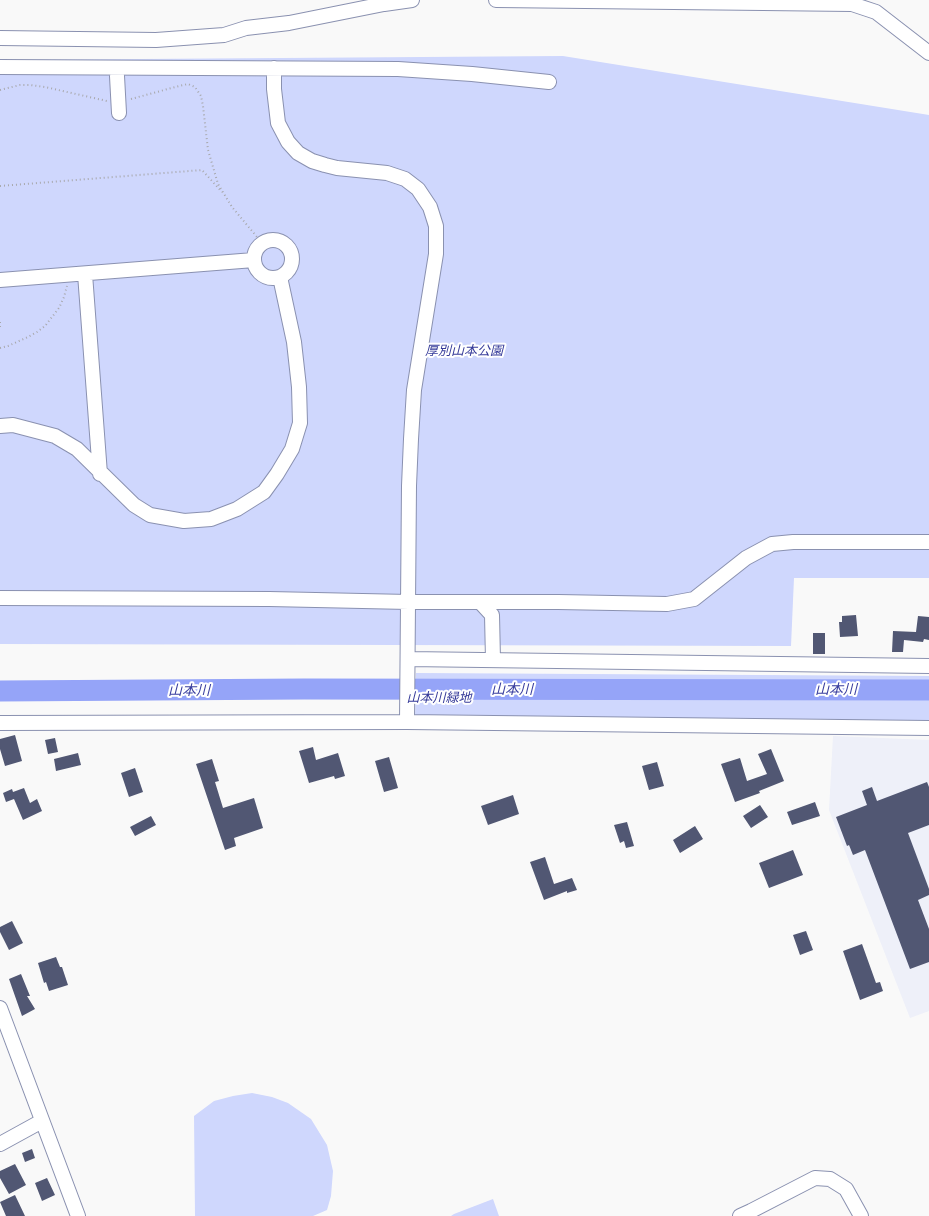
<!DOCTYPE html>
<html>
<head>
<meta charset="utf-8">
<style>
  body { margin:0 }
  canvas { display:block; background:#f9f9f9 }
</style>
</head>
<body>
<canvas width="929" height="1216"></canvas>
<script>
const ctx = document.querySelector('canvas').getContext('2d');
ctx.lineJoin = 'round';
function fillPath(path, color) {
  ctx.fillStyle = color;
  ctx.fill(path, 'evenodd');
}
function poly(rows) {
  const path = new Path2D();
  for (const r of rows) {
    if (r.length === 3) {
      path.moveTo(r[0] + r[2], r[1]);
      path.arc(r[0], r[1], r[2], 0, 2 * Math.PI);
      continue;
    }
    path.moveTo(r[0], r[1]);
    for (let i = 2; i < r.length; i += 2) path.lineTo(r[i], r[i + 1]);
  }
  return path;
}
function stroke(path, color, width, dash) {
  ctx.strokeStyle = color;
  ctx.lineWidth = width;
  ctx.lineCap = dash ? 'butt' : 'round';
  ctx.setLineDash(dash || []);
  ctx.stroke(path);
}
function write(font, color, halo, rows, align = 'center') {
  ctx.font = font + ' "PT Serif","Noto Sans JP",serif';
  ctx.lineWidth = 4;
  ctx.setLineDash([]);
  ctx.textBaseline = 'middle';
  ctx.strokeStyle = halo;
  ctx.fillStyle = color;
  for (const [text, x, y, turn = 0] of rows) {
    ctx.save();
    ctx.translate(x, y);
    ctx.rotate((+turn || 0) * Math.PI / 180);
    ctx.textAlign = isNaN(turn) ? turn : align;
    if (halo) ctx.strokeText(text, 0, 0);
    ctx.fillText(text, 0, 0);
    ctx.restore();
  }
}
fillPath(poly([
  [833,736,929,740,929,1011,910,1018,829,810]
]), '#eef0f9');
fillPath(poly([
  [563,56,929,115,929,578,794,578,791,646,0,644,0,60],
  [416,673,929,676,929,721,415,722],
  [252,1093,272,1097,288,1103,311,1119,327,1145,333,1171,331,1196,327,1210,313,1216,195,1216,194,1116,214,1101,233,1096],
  [493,1199,499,1216,451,1216,454,1214]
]), '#cfd7fd');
stroke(poly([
  [0,691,304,689,929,690]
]), '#95a4f8', 21);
fillPath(poly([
  [856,615,858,636,840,637,839,622,842,622,842,616],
  [918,616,929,617,929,640,924,639,923,642,904,640,903,652,892,652,893,631,916,632],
  [813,633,825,633,825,654,813,654],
  [15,735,22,761,5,766,0,749,0,739],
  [55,738,58,752,48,754,45,740],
  [313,747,316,760,338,753,345,776,335,779,334,776,309,783,299,751],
  [771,749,784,781,759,791,760,793,735,802,721,764,740,758,747,781,767,774,758,754],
  [78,753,81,765,56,771,54,759],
  [389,757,398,788,384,792,375,761],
  [212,759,219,781,215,782,223,808,254,798,263,828,234,838,236,846,225,850,196,764],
  [657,762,664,786,649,790,642,766],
  [135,768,143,792,129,797,121,773],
  [927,782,929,787,929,825,908,833,929,889,929,895,918,900,929,929,929,962,910,969,865,850,853,855,849,845,847,846,836,817,867,805,862,791,872,787,877,801],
  [24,788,30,803,37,799,42,811,23,820,14,799,6,802,3,793,12,789,13,792],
  [513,795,519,814,488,825,481,806],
  [815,802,820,816,792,825,787,812],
  [760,805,768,817,751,828,743,816],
  [151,816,156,825,135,836,130,827],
  [627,822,634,846,626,848,624,841,620,843,614,825],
  [695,826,703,839,680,853,673,840],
  [793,850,803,875,769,888,759,863],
  [545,857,554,884,572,878,577,890,567,893,567,891,544,900,530,862],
  [12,921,23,943,9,950,0,932,0,927],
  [806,931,813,950,800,955,793,935],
  [862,944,876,983,880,982,883,991,860,1000,843,951],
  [56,957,60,967,62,967,68,985,49,991,46,982,44,983,38,963],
  [21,974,30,996,27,996,35,1009,22,1016,9,979],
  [32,1149,35,1158,25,1162,22,1153],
  [15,1164,26,1185,9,1194,0,1178,0,1171],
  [47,1178,55,1195,42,1201,35,1183],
  [15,1195,25,1216,6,1216,0,1202]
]), '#515773');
const minor = poly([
  [496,0,852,4,876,12,929,53],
  [0,38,156,40,224,35,246,28,289,23,384,4,412,0],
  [0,67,398,69,472,74,549,82],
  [274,68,274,89,278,123,288,142,298,153,312,161,325,165,337,168,387,173,405,179,418,189,430,207,436,226,436,254,414,390,411,439,409,486,407,722],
  [117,76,119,113],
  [273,259,19],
  [85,274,100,474],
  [0,280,254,260],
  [0,426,13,425,55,436,77,449,134,505,150,515,184,521,211,519,237,509,264,492,277,474,292,449,300,423,299,387,294,342,280,277],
  [0,598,269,599,409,602,558,602,667,604,694,599,746,558,772,544,793,542,929,542],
  [480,602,492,615,493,660],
  [408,659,929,666],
  [0,723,407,722,929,728],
  [0,1008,78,1216],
  [0,1144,42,1121],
  [740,1216,751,1211,815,1178,830,1179,846,1189,861,1216]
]);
stroke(minor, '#8a91b0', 16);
stroke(poly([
  [0,90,20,85,30,85,45,87,107,101],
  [131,99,179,86,188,84,195,87,201,96,203,106,208,150,218,184,232,207,262,243],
  [0,186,202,170,222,192],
  [0,322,0,329],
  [0,348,8,346,28,337,37,332,45,326,59,308,64,297,67,286]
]), '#a8a8ac', 2, [1, 3]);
stroke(minor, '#fff', 14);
write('italic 13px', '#353a99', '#fff', [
  ["厚別山本公園",464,351],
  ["山本川緑地",439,698]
]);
write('italic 14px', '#393e9f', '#fff', [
  ["山本川",512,690],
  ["山本川",836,690],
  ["山本川",189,691]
]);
</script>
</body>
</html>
